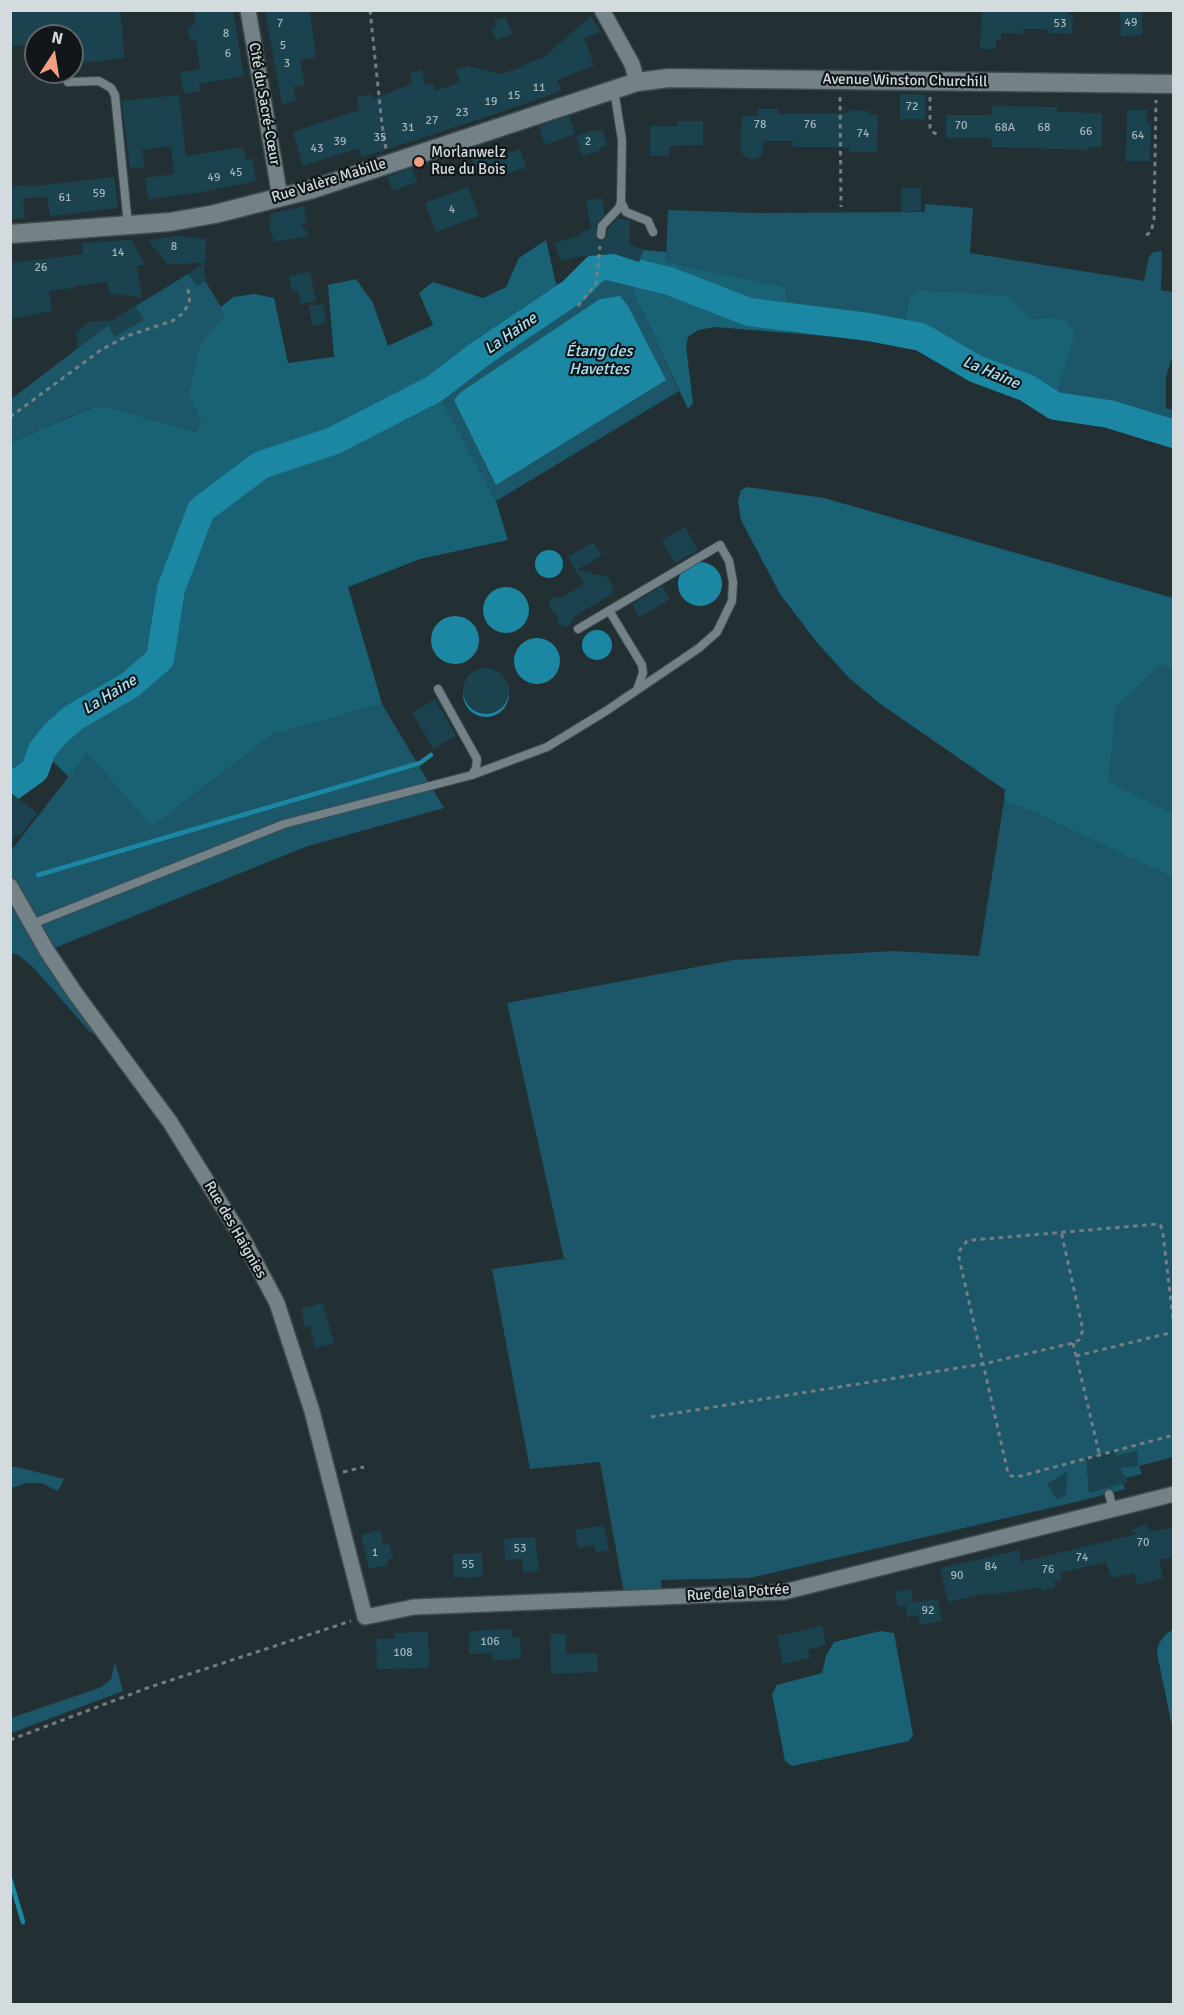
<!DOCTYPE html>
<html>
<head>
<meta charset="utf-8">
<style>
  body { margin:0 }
  #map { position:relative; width:1184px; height:2015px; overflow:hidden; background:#223034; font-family:Signika,sans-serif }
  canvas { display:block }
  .frame { position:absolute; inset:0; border:12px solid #d3dbde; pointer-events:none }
  .north { position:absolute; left:24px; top:24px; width:60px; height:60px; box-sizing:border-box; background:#111719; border:2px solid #5f6568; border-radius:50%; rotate:12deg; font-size:16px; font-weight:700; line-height:24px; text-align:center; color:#d3dbde }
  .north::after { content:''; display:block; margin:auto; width:21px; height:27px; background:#f2a081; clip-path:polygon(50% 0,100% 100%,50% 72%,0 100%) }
</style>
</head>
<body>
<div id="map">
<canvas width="1184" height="2015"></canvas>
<div class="frame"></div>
<div class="north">N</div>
</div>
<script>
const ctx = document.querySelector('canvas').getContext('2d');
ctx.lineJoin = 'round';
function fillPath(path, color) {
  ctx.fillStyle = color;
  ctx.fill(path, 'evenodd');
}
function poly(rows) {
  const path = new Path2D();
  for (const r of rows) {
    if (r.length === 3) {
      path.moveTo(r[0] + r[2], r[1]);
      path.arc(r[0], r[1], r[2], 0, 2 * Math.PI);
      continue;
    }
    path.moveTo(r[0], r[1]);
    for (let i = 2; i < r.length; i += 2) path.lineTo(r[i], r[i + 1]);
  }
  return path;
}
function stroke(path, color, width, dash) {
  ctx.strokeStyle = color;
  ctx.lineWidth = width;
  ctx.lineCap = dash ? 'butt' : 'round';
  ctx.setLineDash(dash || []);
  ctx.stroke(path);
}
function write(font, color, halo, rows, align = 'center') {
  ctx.font = font + ' Signika,sans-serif';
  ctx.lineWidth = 4.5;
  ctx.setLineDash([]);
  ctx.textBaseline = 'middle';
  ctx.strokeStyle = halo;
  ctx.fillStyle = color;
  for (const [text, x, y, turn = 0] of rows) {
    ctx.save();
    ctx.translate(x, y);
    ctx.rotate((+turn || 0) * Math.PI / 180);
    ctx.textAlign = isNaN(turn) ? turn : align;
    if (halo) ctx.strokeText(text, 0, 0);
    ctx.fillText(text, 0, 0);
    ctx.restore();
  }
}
fillPath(poly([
  [925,204,973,208,970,253,1144,281,1149,257,1153,252,1162,251,1161,290,1173,292,1173,355,1166,377,1166,408,1173,410,1173,444,1097,418,1047,410,1006,389,985,381,926,349,883,341,788,333,786,287,681,267,666,261,668,210,754,213,925,212],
  [1014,301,1033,319,1050,317,1055,400,1027,384,977,365,912,328],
  [188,274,201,274,221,307,224,318,214,327,201,419,197,432,104,406,93,407,11,442,10,400,121,315],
  [601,274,634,278,633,292,679,391,496,501,439,398,553,316,549,308,556,284],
  [1161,665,1173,668,1173,813,1109,781,1116,707],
  [382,704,444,808,308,846,47,951,11,886,10,852,87,753,152,827,272,735],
  [1004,801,1033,812,1173,878,1173,1457,1139,1466,1142,1474,1121,1479,1125,1489,1088,1499,750,1578,661,1580,662,1592,624,1593,600,1462,530,1469,492,1269,564,1259,507,1003,733,960,895,951,979,956],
  [10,894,106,1042,89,1031,34,968,18,955,11,953],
  [11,1467,17,1467,64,1479,58,1491,41,1483,27,1483,11,1488],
  [115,1662,123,1691,11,1733,11,1718,102,1687,111,1679]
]), '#1b5769');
fillPath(poly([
  [546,240,556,284,549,308,553,316,440,398,496,501,508,540,420,559,348,587,382,704,272,735,152,827,87,753,69,777,42,751,39,750,33,768,11,786,11,442,94,407,104,406,197,432,201,419,189,395,200,345,214,327,224,318,221,307,233,297,255,294,274,298,288,363,334,357,328,285,356,279,373,303,388,346,433,325,419,293,433,282,483,298,506,287,519,258],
  [643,250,666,252,666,261,681,266,786,287,788,333,715,327,698,330,688,337,686,347,693,403,688,409,633,292,634,278],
  [917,290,1005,296,1014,301,1033,319,1050,317,1065,320,1075,333,1055,400,1027,384,977,365,911,328,906,318,909,300],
  [747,487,824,498,1173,598,1173,668,1161,665,1116,707,1109,781,1173,813,1173,878,1033,812,1004,801,1005,790,879,703,849,678,815,640,780,594,741,520,738,501,741,490],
  [1173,1630,1173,1731,1157,1653,1159,1643,1167,1633],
  [881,1631,894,1633,913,1735,909,1741,792,1766,785,1761,772,1694,777,1685,822,1673,826,1656,834,1642]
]), '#196175');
fillPath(poly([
  [620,296,628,306,666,380,496,485,454,400,461,392,600,299],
  [549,564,14],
  [700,584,22],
  [506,610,23],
  [455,640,24],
  [597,645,15],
  [537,661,23],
  [486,694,23]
]), '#1b87a3');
stroke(poly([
  [38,875,420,763,431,755],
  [10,1878,23,1922]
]), '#1b87a3', 4.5);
stroke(poly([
  [10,788,35,770,42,750,55,734,73,718,130,685,160,659,171,589,201,510,261,465,333,441,434,389,480,354,572,292,596,268,607,266,669,281,749,312,869,327,921,337,976,369,1027,388,1055,406,1109,414,1174,434]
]), '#1b87a3', 28);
fillPath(poly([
  [10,10,120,10,125,58,72,64,72,36,36,36,36,43,10,47],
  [194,10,233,10,244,76,199,84,201,91,184,94,180,72,200,69,196,40,190,41,188,28,193,27,193,23,196,23],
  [265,10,310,12,316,57,300,60,305,85,293,87,296,101,282,104],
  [982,10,1069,11,1069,15,1073,15,1072,34,1047,33,1047,29,1023,29,1023,34,1001,33,1001,40,996,39,996,49,980,49],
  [1120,10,1142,10,1142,35,1121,36],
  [591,16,600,32,584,38,594,66,557,80,561,91,471,122,362,157,359,148,303,166,293,132,359,110,357,97,372,94,373,99,412,84,410,73,422,70,425,86,433,83,435,91,460,82,456,70,468,66,500,74,525,66,524,64,544,57],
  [506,17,512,34,496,40,491,28,496,26,494,21],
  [900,94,925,95,925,119,900,119],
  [179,95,186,156,243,147,246,161,252,159,256,181,196,193,148,199,145,178,174,174,171,146,142,150,145,167,130,169,122,101],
  [992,106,1057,107,1057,112,1102,113,1102,147,1089,147,1089,150,992,147,991,138,946,138,946,115,991,115],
  [758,109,778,109,778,114,849,113,849,110,869,111,869,115,878,115,877,152,849,152,849,147,793,147,793,141,763,141,763,153,760,156,755,159,747,158,742,153,740,146,742,116,758,116],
  [1127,110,1147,110,1147,122,1151,123,1150,161,1126,161],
  [569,116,575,134,545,145,539,126],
  [678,121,703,121,703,145,669,146,669,156,650,156,650,126,678,126],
  [595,130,595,132,603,130,607,145,600,147,601,150,582,156,576,136],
  [520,149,526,168,498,176,494,164,474,169,471,154,491,155,491,153,502,150,504,154],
  [412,168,417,182,393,191,387,177],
  [114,177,118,208,50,216,47,197,23,198,25,218,10,219,10,187,27,185,27,187],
  [468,187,479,216,436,232,425,203],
  [901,188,921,188,921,211,901,212],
  [602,198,605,214,596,225,596,238,600,241,605,239,608,229,617,219,630,220,630,245,644,249,639,262,614,254,575,257,561,261,554,243,581,235,581,232,591,229,586,201],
  [304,206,307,222,301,224,309,236,275,242,274,238,272,238,269,221,272,221,270,214],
  [177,236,206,239,205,263,167,264,148,240],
  [131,240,146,265,137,266,142,298,109,293,108,282,74,286,74,288,49,291,52,311,10,319,10,263,83,254,82,243],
  [205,263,204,274,207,280,197,286,188,274],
  [310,272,316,301,301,304,298,290,292,291,289,276],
  [323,304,326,323,312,326,309,306],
  [135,305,144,320,114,337,108,325,78,348,76,332,89,322,114,320],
  [685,527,698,550,675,563,662,540],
  [593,542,602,555,577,570,607,577,612,583,613,593,574,617,570,625,563,627,558,622,557,615,550,609,549,603,552,598,562,597,584,584,568,557],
  [662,586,670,599,640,617,632,604],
  [486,691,23],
  [435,699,456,735,434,749,412,713],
  [10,792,37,813,20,836,18,833,10,844],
  [323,1303,334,1343,315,1348,310,1326,305,1327,301,1309],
  [1116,1450,1116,1456,1138,1450,1137,1466,1120,1468,1128,1482,1089,1493,1086,1458],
  [1067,1472,1066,1496,1056,1499,1047,1484],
  [1146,1524,1151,1531,1173,1528,1173,1557,1159,1560,1163,1578,1137,1585,1134,1573,1111,1578,1106,1562,1060,1573,1062,1580,1054,1582,1055,1588,1042,1591,1041,1587,989,1595,989,1593,948,1602,940,1568,1019,1550,1021,1562,1137,1534,1131,1530],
  [604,1525,609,1550,596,1553,594,1545,578,1548,575,1530],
  [380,1530,383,1545,389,1544,393,1558,387,1560,388,1565,369,1569,361,1535],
  [535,1537,539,1571,523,1572,522,1559,505,1560,504,1539],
  [482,1553,483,1576,471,1578,454,1577,453,1554],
  [911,1589,913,1603,938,1599,942,1621,920,1625,918,1615,907,1617,906,1606,898,1607,895,1592],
  [822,1626,826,1645,808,1650,810,1658,783,1664,777,1636],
  [511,1629,512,1638,520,1637,521,1658,493,1661,492,1653,469,1654,469,1631],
  [428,1632,429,1668,377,1669,376,1639,395,1638,395,1633],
  [550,1634,566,1634,566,1654,597,1653,598,1672,551,1674]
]), '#1a434f');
const lane = poly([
  [68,82,99,81,111,88,115,95,128,225],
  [621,202,626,212,648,221,653,232],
  [601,235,602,226,619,208,621,202,622,140,614,90],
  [610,612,642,665,643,673,638,687],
  [438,689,477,759,476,768,472,775],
  [32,924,284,824,472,775,547,747,606,711,699,648,717,632,732,601,733,582,729,561,720,545,578,629],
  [1109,1494,1113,1509]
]);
const street = poly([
  [248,10,280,197],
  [602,10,632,64,637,82],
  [10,886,47,951,75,993,170,1122,244,1241,277,1303,312,1411,365,1617,414,1607,784,1592,1174,1494]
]);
const secondary = poly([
  [10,234,170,222,215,214,313,189,637,82,669,78,1174,84]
]);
stroke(lane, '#3f4b4e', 10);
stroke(street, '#3f4b4e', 18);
stroke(secondary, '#3f4b4e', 21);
stroke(poly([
  [370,10,382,125,386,149],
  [840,97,841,207],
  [930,97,930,128,932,132,939,135],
  [1146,235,1151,232,1154,219,1156,100],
  [578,306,596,284,600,246],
  [10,417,101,350,127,336,172,321,182,314,189,304,190,296,187,288],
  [1174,1327,1163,1234,1161,1226,1158,1224,973,1240,967,1241,960,1250,959,1258,1008,1473,1011,1476,1017,1477,1174,1435],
  [1073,1343,1100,1457],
  [1076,1356,1174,1332],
  [651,1417,983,1364,1073,1343,1079,1340,1083,1330,1061,1231],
  [343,1472,364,1467],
  [10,1740,150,1687,351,1621]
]), '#737e82', 3, [4.5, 4.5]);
stroke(lane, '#738287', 8);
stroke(street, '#738287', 15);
stroke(secondary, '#738287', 18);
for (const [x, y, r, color] of [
  [419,162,6,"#f2a081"]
]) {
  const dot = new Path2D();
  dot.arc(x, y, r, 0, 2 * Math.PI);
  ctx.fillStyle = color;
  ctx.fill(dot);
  stroke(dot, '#111719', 2);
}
write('12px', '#a5b5ba', null, [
  ["49",1131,23],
  ["7",280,24],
  ["53",1060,24],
  ["8",226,34],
  ["5",283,46],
  ["6",228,54],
  ["3",287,64],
  ["11",539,88],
  ["15",514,96],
  ["19",491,102],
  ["72",912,107],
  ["23",462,113],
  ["27",432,121],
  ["78",760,125],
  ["76",810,125],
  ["70",961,126],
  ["31",408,128],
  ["68A",1005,128],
  ["68",1044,128],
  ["66",1086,132],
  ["74",863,134],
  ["64",1138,136],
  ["35",380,138],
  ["39",340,142],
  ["2",588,142],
  ["43",317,149],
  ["45",236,173],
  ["49",214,178],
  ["59",99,194],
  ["61",65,198],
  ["4",452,210],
  ["8",174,247],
  ["14",118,253],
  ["26",41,268],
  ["70",1143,1543],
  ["53",520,1549],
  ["1",375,1553],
  ["74",1082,1558],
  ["55",468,1565],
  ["84",991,1567],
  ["76",1048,1570],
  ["90",957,1576],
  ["92",928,1611],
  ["106",490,1642],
  ["108",403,1653]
]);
write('15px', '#d3dbde', '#111719', [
  ["Avenue Winston Churchill",905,81,1],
  ["Cité du Sacré-Cœur",264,104,80],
  ["Rue Valère Mabille",329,181,-17],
  ["Rue des Haignies",235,1230,60],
  ["Rue de la Potrée",738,1593,-4]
]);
write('15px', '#d3dbde', '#111719', [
  ["Morlanwelz",431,153],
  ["Rue du Bois",431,170]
], 'left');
write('italic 16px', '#abe1f4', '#111719', [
  ["La Haine",511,334,-35],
  ["Étang des",599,352],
  ["Havettes",599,370],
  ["La Haine",991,373,23],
  ["La Haine",110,695,-32]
]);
</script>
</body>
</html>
